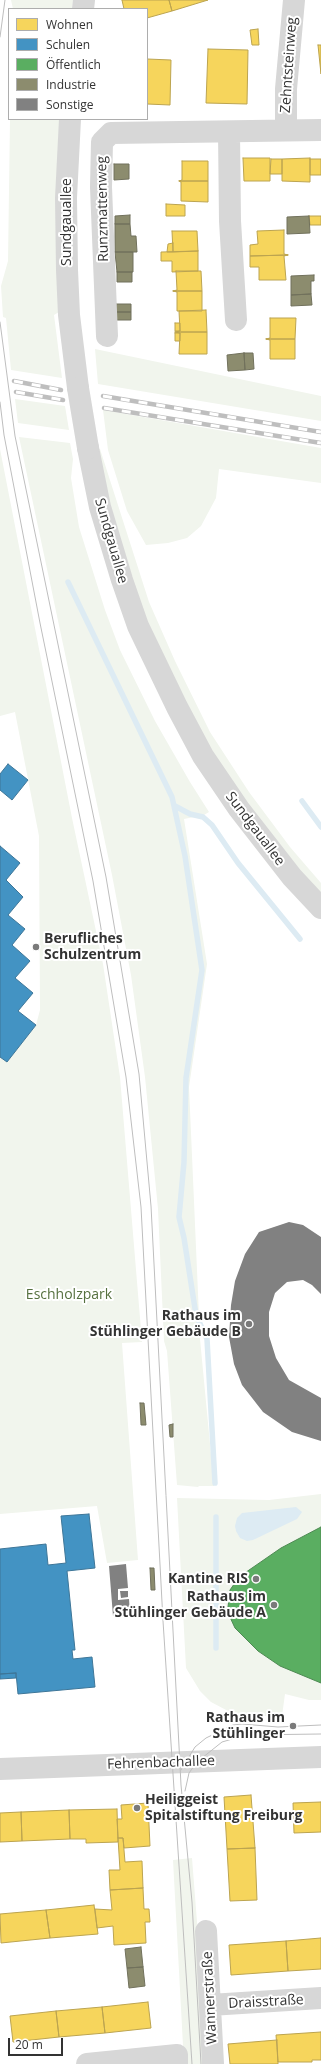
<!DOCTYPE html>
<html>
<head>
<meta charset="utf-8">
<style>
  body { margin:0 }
  #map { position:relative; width:321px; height:2064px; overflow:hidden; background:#fff; font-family:"Open Sans",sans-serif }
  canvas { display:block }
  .legend { position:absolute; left:8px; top:8px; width:140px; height:112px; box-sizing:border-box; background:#fff; border:1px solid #adadad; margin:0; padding:5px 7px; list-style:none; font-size:12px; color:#333 }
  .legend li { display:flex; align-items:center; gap:8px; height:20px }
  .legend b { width:20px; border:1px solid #adadad }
  .scale { position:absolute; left:8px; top:2038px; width:55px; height:18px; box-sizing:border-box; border:2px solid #333; border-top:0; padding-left:5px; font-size:12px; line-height:14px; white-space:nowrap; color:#333; -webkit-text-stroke:3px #fff; paint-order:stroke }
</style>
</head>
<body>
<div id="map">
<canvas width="321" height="2064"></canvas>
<ul class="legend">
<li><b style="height:11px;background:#f6d55c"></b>Wohnen</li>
<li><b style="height:11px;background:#4393c3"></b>Schulen</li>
<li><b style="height:11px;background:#5aae61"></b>Öffentlich</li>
<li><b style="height:11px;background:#8c8c6e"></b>Industrie</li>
<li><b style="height:11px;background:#818181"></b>Sonstige</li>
</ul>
<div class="scale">20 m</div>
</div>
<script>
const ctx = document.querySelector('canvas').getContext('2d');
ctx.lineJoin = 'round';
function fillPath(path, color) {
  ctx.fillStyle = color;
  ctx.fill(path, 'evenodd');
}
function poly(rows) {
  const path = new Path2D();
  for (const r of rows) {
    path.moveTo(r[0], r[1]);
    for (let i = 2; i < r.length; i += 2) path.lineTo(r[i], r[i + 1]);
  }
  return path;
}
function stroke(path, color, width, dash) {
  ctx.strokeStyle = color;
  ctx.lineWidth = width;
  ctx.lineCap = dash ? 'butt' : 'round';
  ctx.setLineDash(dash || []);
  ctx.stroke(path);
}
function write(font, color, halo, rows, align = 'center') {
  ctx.font = font + ' "Open Sans",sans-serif';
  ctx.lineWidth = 4;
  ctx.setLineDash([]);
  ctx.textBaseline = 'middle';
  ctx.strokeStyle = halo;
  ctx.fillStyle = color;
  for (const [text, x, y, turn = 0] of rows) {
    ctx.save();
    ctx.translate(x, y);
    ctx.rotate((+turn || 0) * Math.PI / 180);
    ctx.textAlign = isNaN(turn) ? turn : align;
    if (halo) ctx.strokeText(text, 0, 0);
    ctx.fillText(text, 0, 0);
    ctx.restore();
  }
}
fillPath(poly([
  [11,0,73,0,72,9,13,9],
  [10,119,61,119,59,312,54,315,62,378,11,370,6,318,3,317,1,286,8,261],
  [95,349,321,396,321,421,98,384],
  [15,399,65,406,69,430,18,423],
  [103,410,321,448,321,483,219,469,216,498,201,526,187,538,168,543,146,545,127,511,108,450],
  [19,437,70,443,73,459,71,478,79,527,105,610,120,650,155,721,190,782,209,812,204,815,184,819,207,964,189,1087,200,1339,214,1486,199,1486,198,1487,177,1485,167,1351,164,1341,158,1209,145,1077,131,975,112,875],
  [0,449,72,818,103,964,120,1077,142,1342,122,1343,138,1560,107,1563,97,1506,0,1514,0,1057,7,1062,36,1025,40,1010,39,836,15,712,0,716],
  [96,449,100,449,149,602,175,661,210,732,249,792,290,847,321,883,321,898,261,825,207,746,143,614,116,532],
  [321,1494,321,1527,281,1548,239,1577,230,1590,228,1607,229,1615,235,1628,258,1651,280,1666,321,1683,321,1700,309,1700,285,1694,282,1716,244,1716,228,1711,211,1702,200,1691,186,1668,177,1498,269,1500],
  [192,1858,204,2011,207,2064,184,2064,173,1860]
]), '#f1f5ed');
fillPath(poly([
  [296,1507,302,1512,297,1519,253,1540,247,1541,240,1538,236,1531,235,1526,237,1518,242,1513]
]), '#ddebf3');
const homes = poly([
  [122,0,169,0,172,11,147,18,147,9,124,9,122,0],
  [169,0,208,0,172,11,169,0],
  [258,29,259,45,252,45,250,30,258,29],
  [318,45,321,45,321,74,318,45],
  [208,49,248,50,247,104,206,103,208,49],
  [147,59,171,60,170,105,147,104,147,59],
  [243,158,270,158,270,181,244,181,243,158],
  [310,158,310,182,282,181,282,159,310,158],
  [271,159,282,159,282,174,270,174,271,159],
  [310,159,321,159,321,175,310,175,310,159],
  [182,161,208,161,208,181,179,181,182,180,182,161],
  [179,181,208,181,208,202,181,201,181,182,179,181],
  [166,204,185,205,185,216,166,216,166,204],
  [309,216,321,216,321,225,310,225,309,216],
  [284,230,284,254,288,255,250,256,250,245,258,244,257,231,284,230],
  [172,231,197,231,198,251,173,252,172,231],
  [173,243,173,252,167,252,168,244,173,243],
  [198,251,198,271,172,272,172,261,161,261,161,252,198,251],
  [288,255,284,256,286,280,259,280,259,267,250,267,250,256,288,255],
  [176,271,201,271,202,291,173,291,177,290,176,271],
  [173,291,202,291,202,311,177,311,177,292,173,291],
  [206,310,207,332,175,332,180,331,179,311,206,310],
  [270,318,296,318,295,339,266,339,270,338,270,318],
  [175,323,180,323,180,331,175,331,175,323],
  [175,332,207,332,207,354,179,354,180,333,175,332],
  [175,333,180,333,180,341,175,341,175,333],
  [266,339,295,339,295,359,270,359,270,340,266,339],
  [251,1795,255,1848,227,1849,224,1797,251,1795],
  [321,1802,321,1832,294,1833,293,1803,321,1802],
  [148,1803,150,1846,124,1848,123,1838,118,1838,117,1819,122,1819,121,1805,148,1803],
  [117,1809,118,1842,86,1843,86,1839,70,1839,69,1810,117,1809],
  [69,1810,70,1839,22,1841,21,1812,69,1810],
  [21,1812,22,1841,0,1842,0,1813,21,1812],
  [118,1838,123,1838,125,1862,142,1861,143,1888,110,1890,109,1870,120,1870,118,1838],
  [255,1848,257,1900,230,1901,227,1849,255,1848],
  [143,1888,144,1909,149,1909,150,1922,145,1922,146,1943,114,1945,113,1926,97,1928,95,1909,112,1910,110,1890,143,1888],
  [94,1905,98,1934,50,1938,46,1910,94,1905],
  [46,1910,50,1938,1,1943,0,1914,46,1910],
  [321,1938,321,1969,288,1971,286,1941,321,1938],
  [286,1941,288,1971,231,1975,229,1945,286,1941],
  [148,2002,151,2028,105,2033,102,2007,148,2002],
  [102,2007,105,2033,59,2037,56,2011,102,2007],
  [56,2011,59,2037,13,2042,10,2016,56,2011],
  [321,2032,321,2060,312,2060,312,2062,278,2062,276,2035,321,2032],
  [277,2040,278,2064,230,2064,228,2044,277,2040]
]);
fillPath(homes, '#f6d55c');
stroke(homes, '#bca450', 1);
const schools = poly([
  [8,764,28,780,12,800,0,790,0,774,8,764],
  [0,846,20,863,6,880,23,897,8,915,25,929,12,945,30,961,15,978,33,993,18,1011,36,1025,7,1062,0,1057,0,846],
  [89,1514,95,1568,67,1571,75,1650,72,1650,73,1659,92,1657,95,1687,18,1694,16,1673,0,1674,0,1549,46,1544,48,1565,66,1563,61,1516,89,1514],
  [16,1673,16,1678,0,1679,0,1674,16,1673]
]);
fillPath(schools, '#4393c3');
stroke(schools, '#3e7698', 1);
const public = poly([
  [321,1527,321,1683,280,1666,258,1651,235,1628,229,1615,228,1607,230,1590,239,1577,281,1548,321,1527]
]);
fillPath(public, '#5aae61');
stroke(public, '#4e8953', 1);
const industry = poly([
  [114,164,129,164,129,179,114,180,114,164],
  [130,215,130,224,115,224,115,216,130,215],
  [309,216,310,233,287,234,287,217,309,216],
  [115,224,130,224,131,236,136,236,137,252,115,252,115,224],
  [115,252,133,252,133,272,117,272,115,252],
  [117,272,132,272,132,282,117,282,117,272],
  [314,275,314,281,311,281,311,294,291,295,291,276,314,275],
  [311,294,312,305,291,306,291,295,311,294],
  [116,304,131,304,131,312,116,312,116,304],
  [116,312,131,312,131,320,116,320,116,312],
  [244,353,245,370,228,371,227,355,244,353],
  [244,353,253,353,254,369,245,370,244,353],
  [140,1403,144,1403,146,1425,141,1425,140,1403],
  [173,1424,173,1437,170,1437,169,1425,173,1424],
  [150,1568,154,1568,155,1590,151,1590,150,1568],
  [141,1947,143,1967,127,1968,125,1949,141,1947],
  [143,1967,145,1986,129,1988,127,1968,143,1967]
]);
fillPath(industry, '#8c8c6e');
stroke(industry, '#71715c', 1);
stroke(poly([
  [68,582,172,797,185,856,202,970,186,1078,184,1162,179,1217,184,1238,196,1315,207,1339,215,1483],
  [302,801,321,827],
  [175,806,190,814,203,817,212,825,238,863,300,939],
  [216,1517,216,1648]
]), '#ddebf3', 5.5);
fillPath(poly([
  [289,1222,303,1225,321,1237,321,1294,312,1285,303,1280,287,1282,275,1293,269,1312,269,1336,276,1358,289,1380,321,1398,321,1441,292,1432,263,1412,242,1385,234,1364,229,1337,231,1305,235,1281,245,1254,259,1232],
  [126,1564,128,1588,118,1589,118,1600,129,1599,130,1615,113,1616,109,1566],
  [120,1591,128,1591,128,1597,121,1598]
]), '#818181');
stroke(poly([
  [83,9,84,0],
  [70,119,66,198,67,270,69,315,78,388],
  [286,130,286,89,294,0],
  [229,132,230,221,236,320],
  [107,336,101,187,102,142,111,133,321,130],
  [88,448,100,507,122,580,138,626,177,707,203,756,239,809,292,877,321,908],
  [0,1769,321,1757],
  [206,1931,213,2064],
  [210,2005,321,1998],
  [87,2064,177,2055,177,2064]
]), '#d7d7d7', 22);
stroke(poly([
  [0,37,5,0],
  [0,322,15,436,106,877,139,1074,151,1206,181,1785,192,1902,201,2064],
  [0,402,4,435,40,623,93,881,126,1077,141,1207,163,1621,192,2064],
  [181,1770,195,1747,206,1738,233,1725,242,1724,278,1727,321,1725],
  [185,1791,189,1773,197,1762,222,1742,246,1735,321,1734]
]), '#bebebe', 1);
const rail = poly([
  [14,381,61,390],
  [16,392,63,400],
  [103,396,321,432],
  [104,408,321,443]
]);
stroke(rail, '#bebebe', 4.5);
stroke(rail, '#fff', 3, [9]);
stroke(poly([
  [78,388,88,448]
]), '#d7d7d7', 22);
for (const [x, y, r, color] of [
  [36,947,4,"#7a7a7a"],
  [249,1324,4,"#7a7a7a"],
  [256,1579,4,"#7a7a7a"],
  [274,1605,4,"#7a7a7a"],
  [293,1726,4,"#7a7a7a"],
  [137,1808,4,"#7a7a7a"]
]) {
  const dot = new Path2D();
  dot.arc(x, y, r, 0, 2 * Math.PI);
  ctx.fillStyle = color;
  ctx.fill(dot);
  stroke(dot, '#fff', 1.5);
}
write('14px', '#333', '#fff', [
  ["Zehntsteinweg",289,65,-86],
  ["Runzmattenweg",103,209,-91],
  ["Sundgauallee",67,222,-90],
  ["Sundgauallee",111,541,74],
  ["Sundgauallee",255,829,53],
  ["Fehrenbachallee",161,1763,-2],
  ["Wannerstraße",210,1998,-93],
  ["Draisstraße",266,2002,-3]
]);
write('bold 14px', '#333', '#fff', [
  ["Berufliches",44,939,"left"],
  ["Schulzentrum",44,955,"left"],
  ["Rathaus im",241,1316],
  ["Stühlinger Gebäude B",241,1332],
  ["Kantine RIS",248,1579],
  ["Rathaus im",266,1597],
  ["Stühlinger Gebäude A",266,1613],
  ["Rathaus im",285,1718],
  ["Stühlinger",285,1734],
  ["Heiliggeist",145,1800,"left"],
  ["Spitalstiftung Freiburg",145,1816,"left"]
], 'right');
write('14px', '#56703f', '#fff', [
  ["Eschholzpark",69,1295]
]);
</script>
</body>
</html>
